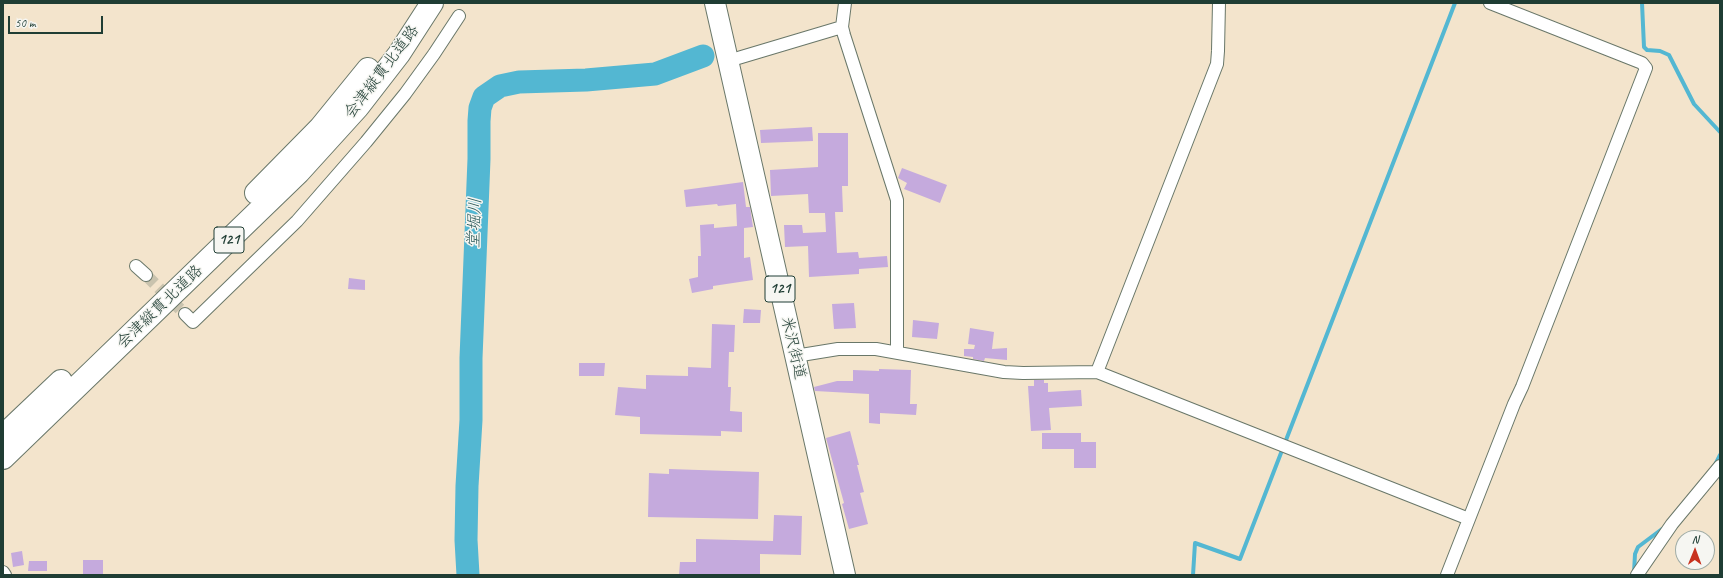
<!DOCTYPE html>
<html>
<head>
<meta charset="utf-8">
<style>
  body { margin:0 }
  #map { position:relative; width:1723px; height:578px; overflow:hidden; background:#f3e4cc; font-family:Caveat,sans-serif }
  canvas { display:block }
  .frame { position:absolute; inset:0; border:4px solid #1f3d34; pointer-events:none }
  .north { position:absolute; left:1675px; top:530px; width:40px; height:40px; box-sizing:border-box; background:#f6f6f2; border:1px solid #a0aca6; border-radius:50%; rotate:1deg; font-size:11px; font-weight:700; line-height:16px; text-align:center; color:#1f3d34 }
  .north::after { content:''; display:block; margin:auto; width:14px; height:18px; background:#c8321e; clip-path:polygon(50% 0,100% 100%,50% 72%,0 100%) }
  .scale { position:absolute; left:8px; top:16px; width:95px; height:18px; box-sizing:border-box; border:2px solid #1f3d34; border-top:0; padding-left:5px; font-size:12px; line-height:14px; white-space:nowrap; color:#1f3d34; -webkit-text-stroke:3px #f6f6f2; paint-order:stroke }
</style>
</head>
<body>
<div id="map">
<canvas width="1723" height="578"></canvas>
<div class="frame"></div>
<div class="north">N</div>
<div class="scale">50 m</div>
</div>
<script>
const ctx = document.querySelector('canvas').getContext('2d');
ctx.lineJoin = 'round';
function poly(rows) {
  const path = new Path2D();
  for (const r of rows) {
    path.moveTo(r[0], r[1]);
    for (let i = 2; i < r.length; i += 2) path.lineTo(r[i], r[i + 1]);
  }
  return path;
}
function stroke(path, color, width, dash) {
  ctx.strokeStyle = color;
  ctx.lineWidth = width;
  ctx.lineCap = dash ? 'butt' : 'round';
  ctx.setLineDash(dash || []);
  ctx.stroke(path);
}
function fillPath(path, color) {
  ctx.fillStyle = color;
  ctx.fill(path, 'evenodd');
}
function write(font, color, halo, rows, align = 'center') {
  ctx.font = font + ' Caveat,"Klee One",sans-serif';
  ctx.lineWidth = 3;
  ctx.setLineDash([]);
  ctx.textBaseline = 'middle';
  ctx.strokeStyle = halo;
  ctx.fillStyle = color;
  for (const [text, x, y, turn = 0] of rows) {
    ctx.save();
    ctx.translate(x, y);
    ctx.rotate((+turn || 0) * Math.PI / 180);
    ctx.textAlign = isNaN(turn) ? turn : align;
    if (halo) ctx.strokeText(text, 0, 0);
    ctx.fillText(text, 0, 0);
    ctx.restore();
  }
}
stroke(poly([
  [1642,3,1644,47,1647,50,1660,51,1669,55,1694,104,1720,132],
  [1715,465,1720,455],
  [1634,573,1635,554,1638,547,1662,529],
  [1193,575,1195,543,1240,559,1455,3]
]), '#53b7d2', 4);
stroke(poly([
  [468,575,466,540,467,486,471,420,471,358,479,159,479,121,480,108,484,97,500,86,519,82,586,80,655,74,703,56]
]), '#53b7d2', 23);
fillPath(poly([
  [812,127,813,141,761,143,760,130],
  [818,133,848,133,848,186,842,186,843,212,835,212,837,253,858,252,859,258,887,256,888,267,859,269,859,274,809,277,808,246,785,247,784,225,802,225,803,233,826,232,825,213,809,213,808,194,771,196,770,170,818,167],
  [902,168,947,185,940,203,904,189,907,183,898,178],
  [743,182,746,207,750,207,753,227,744,228,744,258,750,257,753,280,713,286,713,289,692,293,689,279,698,277,698,256,701,256,700,225,714,224,714,228,737,226,736,204,718,206,717,204,686,207,684,190],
  [349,278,365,280,365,290,348,289],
  [854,303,856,328,834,329,832,304],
  [744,309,761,310,760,323,743,323],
  [913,320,939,323,937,339,912,337],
  [712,324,735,325,734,352,729,352,728,387,731,387,730,411,742,412,742,432,721,431,721,436,640,434,640,417,615,415,618,387,646,389,646,375,688,376,688,367,711,368],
  [970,328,994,332,992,349,1007,348,1007,360,985,358,984,361,973,359,973,357,964,356,964,349,974,349,975,345,968,344],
  [579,363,605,363,604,376,579,376],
  [879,369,911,370,910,404,917,404,916,415,880,413,880,424,869,423,869,394,815,391,814,387,837,381,853,381,853,370,879,371],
  [1034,380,1044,380,1044,383,1048,383,1048,392,1081,390,1082,406,1049,408,1051,430,1031,431,1028,386,1034,386],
  [850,431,859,465,857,465,864,492,860,493,868,524,849,529,842,504,844,503,826,438],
  [1042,433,1081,433,1081,442,1096,442,1096,468,1074,468,1074,449,1042,449],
  [669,469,759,472,758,519,648,517,649,473,669,474],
  [774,515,802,516,801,555,760,554,760,575,679,575,680,562,696,562,696,539,773,541],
  [22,551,24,565,13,567,11,553],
  [83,560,103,560,103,575,83,575],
  [29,561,47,561,47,571,28,571]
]), '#c5aadd');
stroke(poly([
  [146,275,185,314]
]), '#c9c3ae', 12, [12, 6]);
const minor = poly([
  [845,3,842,27,844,35,897,200,897,349],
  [728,61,842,27],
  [136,266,146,275],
  [185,314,193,322,297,221,366,142,405,94,434,54,459,16],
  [795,356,838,349,876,349,1004,372,1023,373,1097,372,1469,519],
  [1097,372,1217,64,1218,51,1219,3],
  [3,572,5,575],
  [1447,575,1514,404,1522,387,1646,68,1642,63,1490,3],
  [1637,575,1672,524,1720,466]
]);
const trunk = poly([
  [715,3,845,575]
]);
const motorway = poly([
  [256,193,320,128,368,69],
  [3,436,61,381],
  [3,458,299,172,358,107,399,54,432,3]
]);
stroke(minor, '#697769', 14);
stroke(trunk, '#697769', 22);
stroke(motorway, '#697769', 24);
stroke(minor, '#fff', 12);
stroke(trunk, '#fff', 20);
stroke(motorway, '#fff', 22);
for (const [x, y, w] of [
  [229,240,30],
  [780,289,30]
]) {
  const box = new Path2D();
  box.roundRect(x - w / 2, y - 13, w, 26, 3);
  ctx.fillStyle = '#f6f6f2';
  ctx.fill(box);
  stroke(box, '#1f3d34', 1);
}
write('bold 15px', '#1f3d34', null, [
  ["121",229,240],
  ["121",780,289]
]);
write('16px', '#1f3d34', '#f6f6f2', [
  ["会津縦貫北道路",382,72,-53],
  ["会津縦貫北道路",160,307,-44],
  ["米沢街道",793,348,77]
]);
write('italic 17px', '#2c5c5c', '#f6f6f2', [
  ["堂堀川",475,223,-88]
]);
</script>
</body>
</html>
